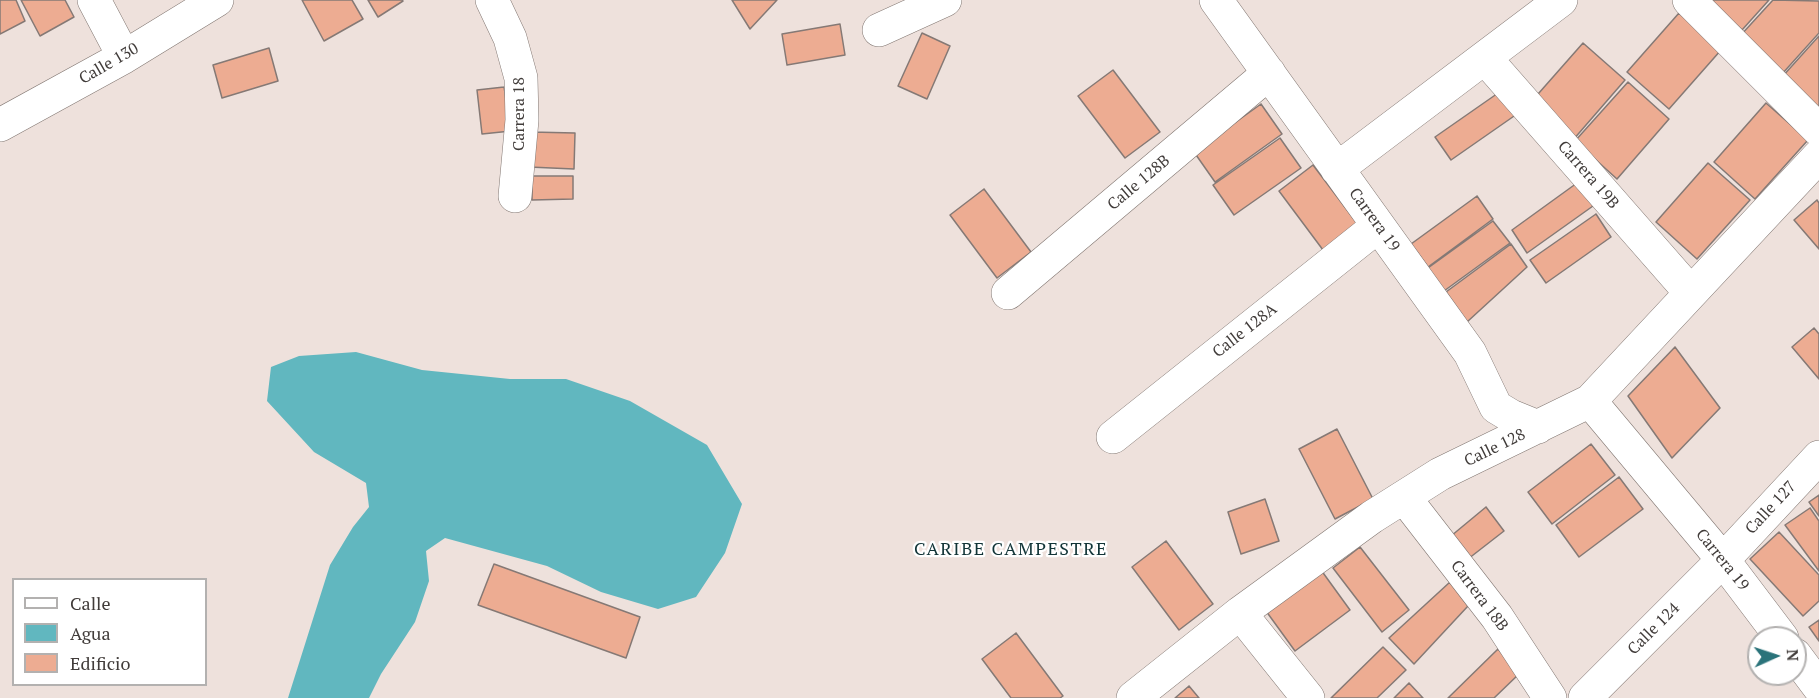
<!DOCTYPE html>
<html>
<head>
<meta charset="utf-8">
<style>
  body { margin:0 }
  #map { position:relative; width:1819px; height:698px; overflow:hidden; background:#eee1dc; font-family:"PT Serif",serif }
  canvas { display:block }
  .legend { position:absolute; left:12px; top:578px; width:195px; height:108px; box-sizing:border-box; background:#fff; border:2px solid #b3b1b0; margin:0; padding:8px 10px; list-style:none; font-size:18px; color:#413c3a }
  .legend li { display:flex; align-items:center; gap:12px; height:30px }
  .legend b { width:30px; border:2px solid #b3b1b0 }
  .north { position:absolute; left:1747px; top:626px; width:60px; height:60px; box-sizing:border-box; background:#fff; border:2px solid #b3b1b0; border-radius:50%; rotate:87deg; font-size:16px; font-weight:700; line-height:24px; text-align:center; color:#413c3a }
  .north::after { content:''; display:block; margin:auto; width:21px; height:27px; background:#2a737a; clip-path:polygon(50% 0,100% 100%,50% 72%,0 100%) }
</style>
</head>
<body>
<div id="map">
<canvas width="1819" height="698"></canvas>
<ul class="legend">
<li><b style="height:8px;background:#fff"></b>Calle</li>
<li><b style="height:16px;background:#61b7bf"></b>Agua</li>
<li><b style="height:16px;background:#edac92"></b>Edificio</li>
</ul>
<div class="north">N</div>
</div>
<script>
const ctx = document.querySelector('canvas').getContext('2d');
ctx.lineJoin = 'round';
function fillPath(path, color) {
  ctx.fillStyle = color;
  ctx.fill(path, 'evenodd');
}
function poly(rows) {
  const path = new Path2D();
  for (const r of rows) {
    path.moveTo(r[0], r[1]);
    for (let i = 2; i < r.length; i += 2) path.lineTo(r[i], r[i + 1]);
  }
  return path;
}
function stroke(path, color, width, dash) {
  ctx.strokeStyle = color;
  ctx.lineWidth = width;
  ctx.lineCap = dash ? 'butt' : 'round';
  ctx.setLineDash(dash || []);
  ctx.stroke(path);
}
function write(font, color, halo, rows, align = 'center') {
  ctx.font = font + ' "PT Serif",serif';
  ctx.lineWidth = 4.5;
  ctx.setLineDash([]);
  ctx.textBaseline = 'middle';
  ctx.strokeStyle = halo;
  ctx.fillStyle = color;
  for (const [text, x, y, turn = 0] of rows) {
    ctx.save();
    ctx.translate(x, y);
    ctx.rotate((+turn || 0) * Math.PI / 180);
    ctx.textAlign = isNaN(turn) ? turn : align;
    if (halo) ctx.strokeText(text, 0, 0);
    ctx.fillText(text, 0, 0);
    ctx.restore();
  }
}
fillPath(poly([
  [356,352,422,370,510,379,566,379,630,401,707,445,742,504,725,553,696,597,658,609,601,592,547,566,445,538,426,551,429,581,415,622,381,674,369,698,288,698,330,565,353,527,369,507,366,483,314,452,267,401,271,367,299,356]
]), '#61b7bf');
const building = poly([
  [0,0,16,0,25,21,0,34,0,0],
  [21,0,65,0,74,17,40,36,21,0],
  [302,0,352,0,363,19,324,41,302,0],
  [368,0,402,0,403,1,378,17,368,0],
  [732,0,777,0,750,29,732,0],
  [1708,0,1769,0,1742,30,1708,0],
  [1773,0,1819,1,1819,33,1782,74,1740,36,1773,0],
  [1679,13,1721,50,1669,109,1627,72,1679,13],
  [840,24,845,55,787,65,782,34,840,24],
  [922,33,950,46,927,99,898,86,922,33],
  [1819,36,1819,109,1782,77,1819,36],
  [1583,43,1625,80,1573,140,1531,102,1583,43],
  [269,48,278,81,222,98,213,65,269,48],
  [1113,70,1160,132,1125,158,1078,96,1113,70],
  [1628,82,1669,119,1617,179,1575,141,1628,82],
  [504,87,511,131,482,134,477,90,504,87],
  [1501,91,1517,114,1451,160,1435,137,1501,91],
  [1766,103,1808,140,1755,199,1714,162,1766,103],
  [1261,104,1282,134,1215,182,1194,152,1261,104],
  [531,132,575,133,574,169,529,167,531,132],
  [1280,138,1301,168,1234,215,1213,185,1280,138],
  [1708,163,1750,200,1697,259,1656,222,1708,163],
  [1313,165,1360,227,1326,254,1279,191,1313,165],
  [532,176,573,176,573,199,532,200,532,176],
  [1577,183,1593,206,1527,253,1512,230,1577,183],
  [984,189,1031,252,997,278,950,215,984,189],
  [1477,196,1493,219,1428,267,1411,244,1477,196],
  [1817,200,1819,203,1819,249,1794,220,1817,200],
  [1596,214,1611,237,1546,283,1530,260,1596,214],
  [1493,221,1510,243,1444,291,1428,268,1493,221],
  [1511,244,1527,267,1467,322,1446,292,1511,244],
  [1814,328,1819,334,1819,379,1792,347,1814,328],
  [1675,347,1720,408,1672,458,1628,396,1675,347],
  [1337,429,1373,499,1335,519,1299,449,1337,429],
  [1591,444,1615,475,1552,524,1528,492,1591,444],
  [1619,477,1643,509,1579,557,1556,525,1619,477],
  [1819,495,1819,516,1809,502,1819,495],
  [1265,499,1279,541,1241,554,1228,512,1265,499],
  [1486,507,1504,531,1468,559,1451,536,1486,507],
  [1810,508,1819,521,1819,571,1785,525,1810,508],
  [1779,532,1819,575,1819,601,1803,616,1750,559,1779,532],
  [1166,541,1213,604,1179,630,1132,567,1166,541],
  [1360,547,1409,610,1382,632,1333,568,1360,547],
  [494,564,640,617,626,658,478,605,494,564],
  [1321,570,1350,610,1295,651,1266,611,1321,570],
  [1450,582,1468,606,1414,664,1389,638,1450,582],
  [1819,620,1819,641,1809,627,1819,620],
  [1016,633,1063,696,1060,698,1011,698,982,659,1016,633],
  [1383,647,1406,670,1377,698,1331,698,1383,647],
  [1498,649,1520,673,1494,698,1448,698,1498,649],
  [1409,683,1423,698,1394,698,1409,683],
  [1189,686,1199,698,1175,698,1189,686]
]);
fillPath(building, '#edac92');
stroke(building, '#857975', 1.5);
const minor = poly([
  [94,0,124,57],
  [492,0,510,38,521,78,522,120,515,196],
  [1216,0,1470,353,1496,407,1511,416,1538,427],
  [1689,0,1819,130],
  [879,30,945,0],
  [1485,58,1691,293],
  [0,125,124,57,217,0],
  [1337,169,1561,0],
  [1008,293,1269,73],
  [1590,401,1723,560,1782,638],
  [1113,437,1378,226],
  [1404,497,1497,617,1550,698],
  [1240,613,1308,698],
  [1795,655,1819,687],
  [1133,698,1240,613,1372,517,1440,474,1590,401,1819,156],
  [1585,698,1723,560,1819,457]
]);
stroke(minor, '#817671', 34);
stroke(minor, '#fff', 33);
write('16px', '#413c3a', '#fff', [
  ["Calle 130",109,64,-30],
  ["Carrera 18",519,114,-90],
  ["Carrera 19B",1588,175,49],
  ["Calle 128B",1139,183,-40],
  ["Carrera 19",1374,220,54],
  ["Calle 128A",1245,331,-38],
  ["Calle 128",1495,448,-26],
  ["Calle 127",1771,508,-47],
  ["Carrera 19",1722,560,51],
  ["Carrera 18B",1479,596,53],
  ["Calle 124",1654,629,-45]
]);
ctx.letterSpacing = '1.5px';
write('18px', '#113437', '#fff', [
  ["CARIBE CAMPESTRE",1011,550]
]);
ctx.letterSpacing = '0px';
</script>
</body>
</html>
